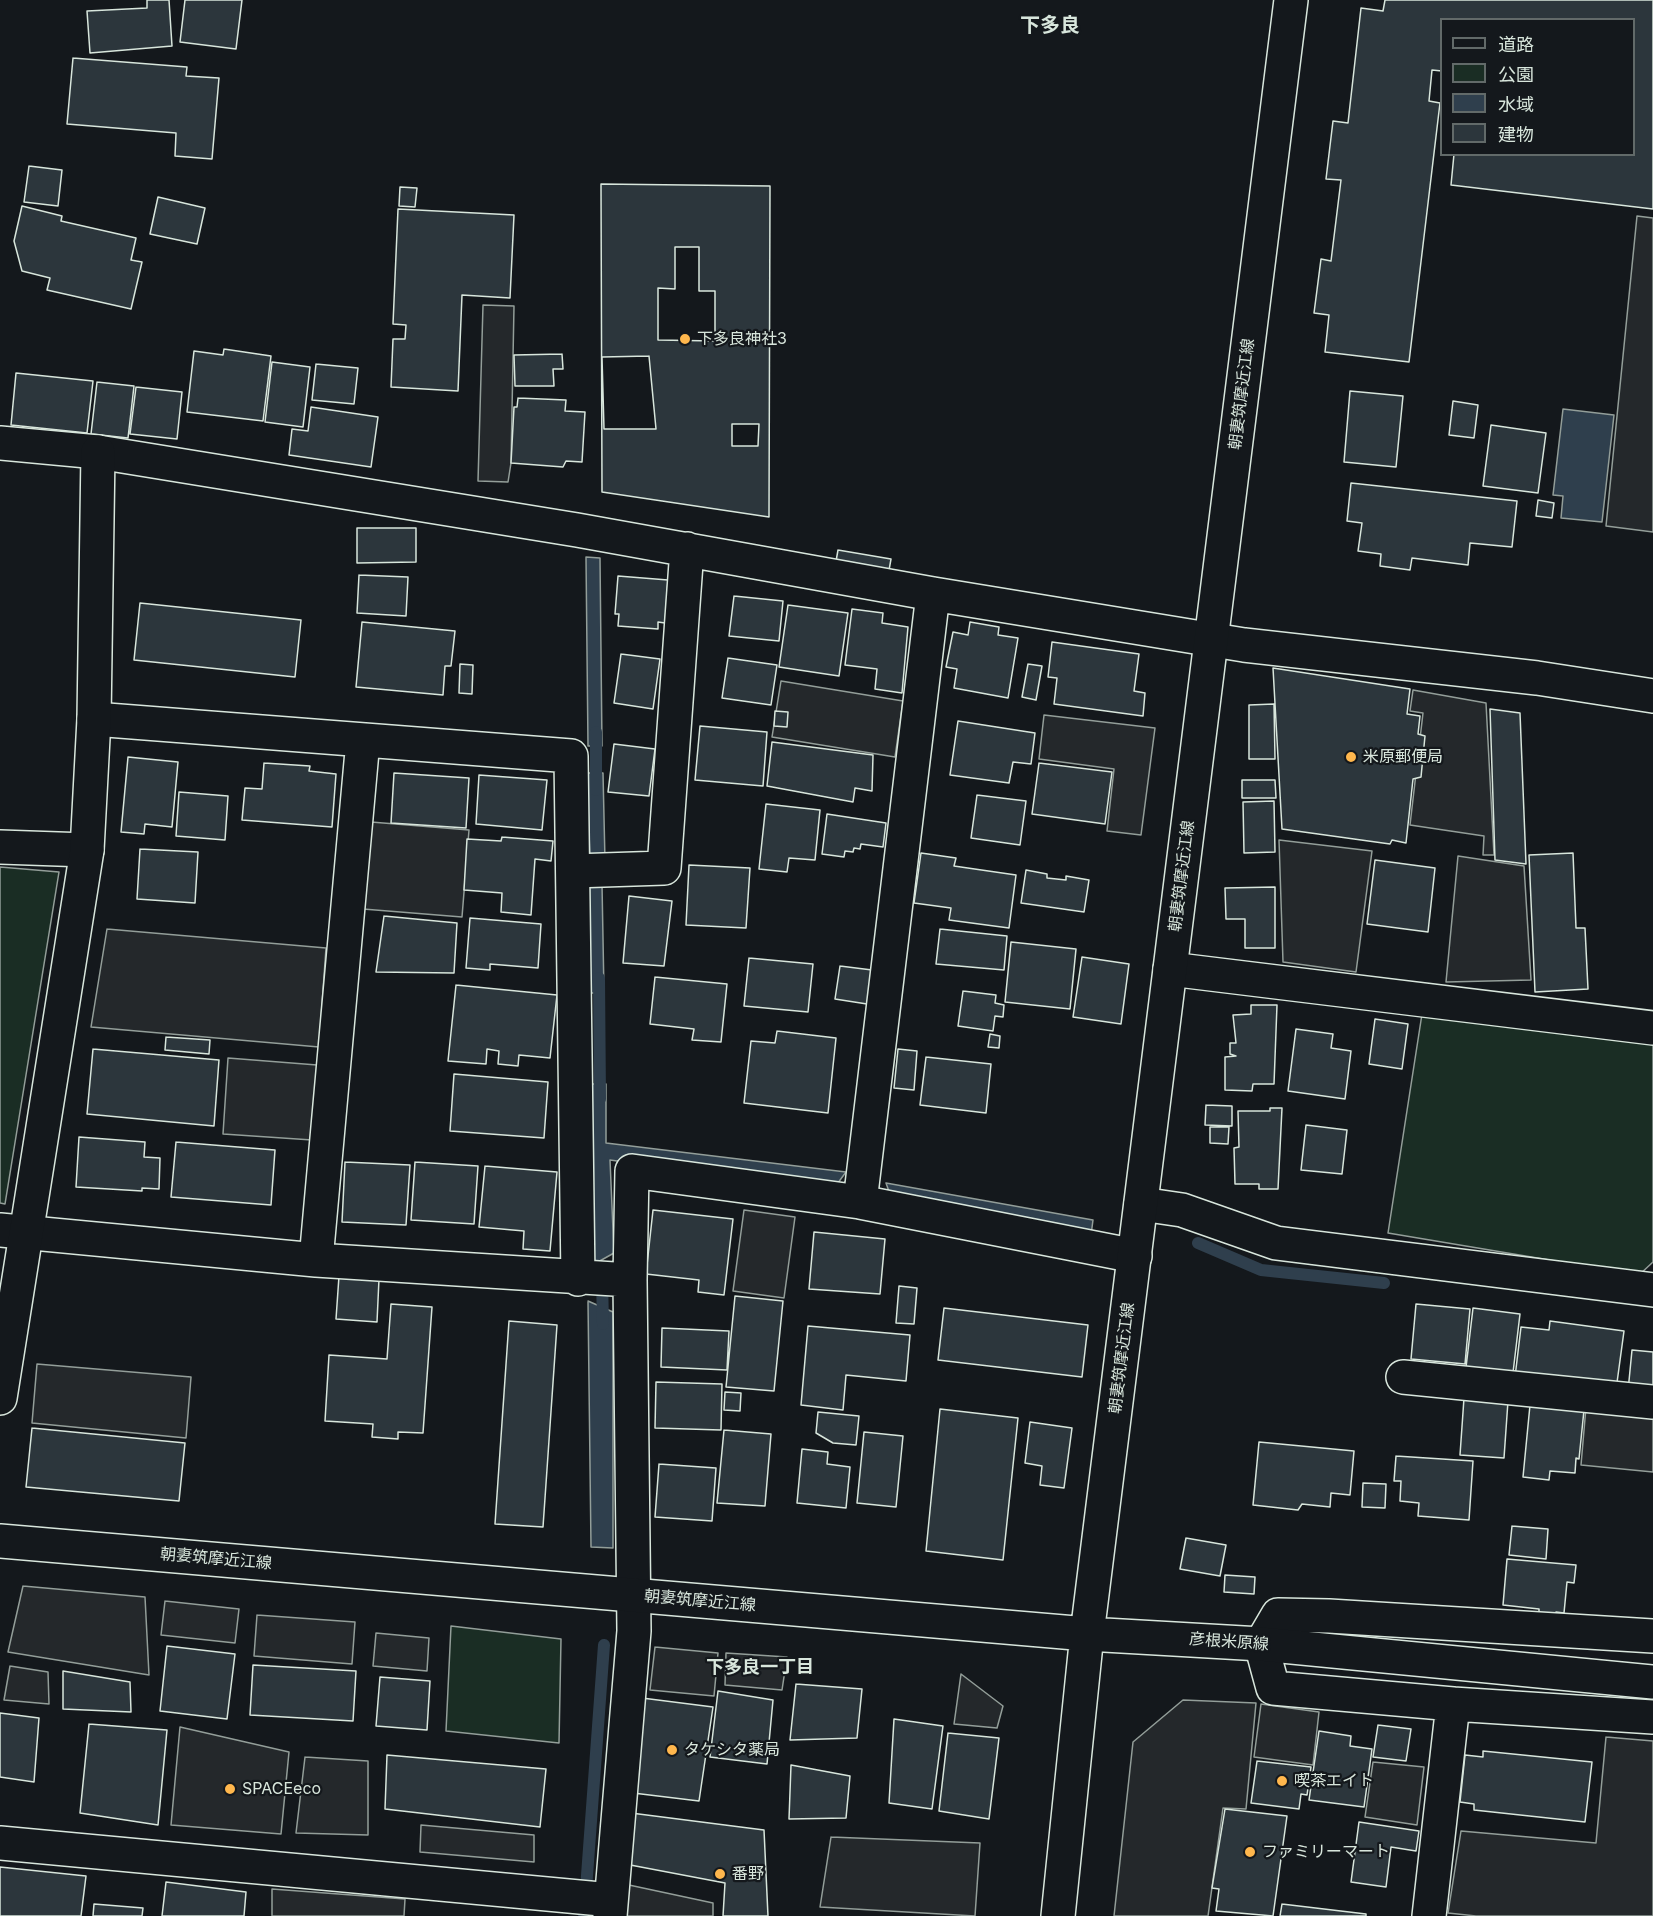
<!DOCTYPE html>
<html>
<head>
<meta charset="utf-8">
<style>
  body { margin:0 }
  #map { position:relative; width:1653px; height:1916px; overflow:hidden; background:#14181c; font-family:Inter,"Noto Sans JP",sans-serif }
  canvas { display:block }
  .legend { position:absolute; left:1440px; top:18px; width:195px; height:138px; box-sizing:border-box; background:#14181c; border:2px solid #626a69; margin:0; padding:8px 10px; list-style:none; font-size:18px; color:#d8e6dc }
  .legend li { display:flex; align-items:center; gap:12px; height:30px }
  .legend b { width:30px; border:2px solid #626a69 }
</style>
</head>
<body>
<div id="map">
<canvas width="1653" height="1916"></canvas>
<ul class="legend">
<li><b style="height:8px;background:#14181c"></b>道路</li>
<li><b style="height:16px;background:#1a2d24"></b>公園</li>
<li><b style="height:16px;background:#2f3f4d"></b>水域</li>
<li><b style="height:16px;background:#2c363c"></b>建物</li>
</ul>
</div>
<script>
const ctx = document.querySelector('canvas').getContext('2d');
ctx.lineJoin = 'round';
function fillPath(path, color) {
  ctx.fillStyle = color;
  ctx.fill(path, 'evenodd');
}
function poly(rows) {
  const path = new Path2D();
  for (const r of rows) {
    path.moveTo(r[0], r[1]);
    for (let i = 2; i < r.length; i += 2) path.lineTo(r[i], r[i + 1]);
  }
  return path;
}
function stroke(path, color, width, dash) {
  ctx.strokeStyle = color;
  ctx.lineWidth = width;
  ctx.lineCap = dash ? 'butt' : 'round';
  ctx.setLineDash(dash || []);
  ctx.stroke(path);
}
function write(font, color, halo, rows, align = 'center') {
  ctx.font = font + ' Inter,"Noto Sans JP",sans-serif';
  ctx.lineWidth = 4.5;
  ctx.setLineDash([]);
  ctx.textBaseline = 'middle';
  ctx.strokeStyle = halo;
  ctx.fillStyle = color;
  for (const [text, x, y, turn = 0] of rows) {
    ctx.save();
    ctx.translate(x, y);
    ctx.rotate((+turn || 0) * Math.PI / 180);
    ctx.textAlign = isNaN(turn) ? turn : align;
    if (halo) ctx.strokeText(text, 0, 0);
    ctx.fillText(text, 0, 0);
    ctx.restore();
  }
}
const green = poly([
  [0,867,59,872,5,1204,0,1203,0,867],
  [1422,1014,1653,1043,1653,1262,1639,1275,1388,1233,1422,1014],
  [451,1626,561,1639,559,1743,446,1731,451,1626]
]);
fillPath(green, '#1a2d24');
stroke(green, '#939e99', 1.5);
const parking = poly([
  [1637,216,1653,218,1653,532,1606,526,1637,216],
  [483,305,514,306,511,463,508,482,478,481,483,305],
  [781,681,903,701,895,757,772,737,781,681],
  [1413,690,1486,703,1494,855,1483,855,1484,836,1410,825,1423,713,1410,711,1413,690],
  [1044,715,1155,728,1141,835,1107,831,1114,769,1039,759,1044,715],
  [371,822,469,830,462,917,363,909,371,822],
  [1279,840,1372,851,1356,972,1283,962,1279,840],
  [1458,856,1524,866,1531,980,1446,982,1458,856],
  [107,929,326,948,319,1047,91,1027,107,929],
  [228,1058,317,1065,312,1140,223,1134,228,1058],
  [744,1210,795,1217,784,1298,733,1291,744,1210],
  [37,1364,191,1377,186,1438,32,1423,37,1364],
  [1586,1407,1653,1413,1653,1472,1581,1465,1586,1407],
  [23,1586,145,1597,149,1675,8,1652,23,1586],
  [165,1601,239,1609,235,1643,161,1635,165,1601],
  [257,1615,355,1622,352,1664,254,1656,257,1615],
  [376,1633,429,1638,427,1671,373,1666,376,1633],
  [655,1647,718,1653,714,1696,650,1690,655,1647],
  [726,1653,787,1657,782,1690,725,1685,726,1653],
  [10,1666,48,1672,49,1704,4,1700,10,1666],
  [961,1674,1003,1706,997,1728,954,1724,961,1674],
  [1183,1700,1256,1703,1246,1809,1223,1808,1208,1916,1114,1916,1133,1742,1183,1700],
  [1261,1704,1319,1712,1313,1765,1254,1757,1261,1704],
  [180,1727,289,1752,281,1834,171,1825,180,1727],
  [1606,1737,1653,1741,1653,1916,1476,1916,1448,1913,1461,1831,1596,1843,1606,1737],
  [305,1757,368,1761,368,1835,296,1833,305,1757],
  [1373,1762,1424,1767,1417,1825,1365,1817,1373,1762],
  [421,1825,534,1835,534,1862,420,1852,421,1825],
  [831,1837,980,1843,975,1916,820,1907,831,1837],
  [629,1885,713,1903,713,1916,626,1916,629,1885],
  [272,1889,405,1899,404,1916,272,1916,272,1889]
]);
fillPath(parking, '#24282b');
stroke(parking, '#939e99', 1.5);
const water = poly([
  [1563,409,1614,415,1602,522,1561,518,1563,496,1553,495,1563,409],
  [586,557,600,558,602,746,588,746,586,557],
  [587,773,603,773,605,861,590,861,587,773],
  [587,884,602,884,604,993,589,993,587,884],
  [589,1084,606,1084,606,1143,846,1172,832,1191,610,1160,614,1253,589,1267,589,1084],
  [886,1183,1093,1220,1091,1235,892,1200,886,1183],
  [588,1301,613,1312,613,1548,591,1547,588,1301]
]);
fillPath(water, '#2f3f4d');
stroke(water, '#939e99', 1.5);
stroke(poly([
  [596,732,596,790],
  [599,978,600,1099],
  [1198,1243,1261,1270,1384,1283],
  [602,1278,603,1324],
  [584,1916,604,1645]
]), '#2f3f4d', 12);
const building = poly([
  [147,0,169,0,172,46,90,53,87,11,147,8,147,0],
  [185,0,242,0,236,49,180,42,185,0],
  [1385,0,1653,0,1653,209,1451,185,1454,154,1634,154,1634,20,1442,20,1442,71,1432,70,1429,101,1440,103,1409,362,1325,352,1329,315,1314,313,1321,259,1331,261,1341,180,1326,179,1333,121,1348,123,1361,8,1383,11,1385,0],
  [73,58,187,67,186,76,219,78,212,159,175,156,176,133,67,124,73,58],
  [29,166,62,170,58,206,24,202,29,166],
  [601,184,770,186,769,517,602,492,601,184],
  [400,187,417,188,415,207,399,206,400,187],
  [158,197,205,208,197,244,150,234,158,197],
  [22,206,62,216,61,221,136,238,131,260,142,262,131,309,47,290,50,278,22,271,14,241,22,206],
  [398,209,514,215,510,298,462,295,458,391,391,387,393,339,405,339,406,325,393,324,398,209],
  [675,247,699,247,699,291,715,291,715,341,658,340,658,288,675,289,675,247],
  [224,349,271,356,263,421,187,412,194,351,223,355,224,349],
  [562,354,563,369,553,369,554,386,515,386,514,355,562,354],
  [649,356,656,429,604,429,602,357,649,356],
  [272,362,310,367,303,427,265,422,272,362],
  [316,364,358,368,354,404,312,400,316,364],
  [16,373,93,381,87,433,11,425,16,373],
  [97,382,134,386,128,438,91,434,97,382],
  [136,387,182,392,177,439,130,434,136,387],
  [1350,391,1403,396,1396,467,1344,462,1350,391],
  [518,398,566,400,565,411,585,412,582,462,566,461,563,467,511,463,514,407,517,407,518,398],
  [1453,401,1478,405,1474,438,1449,435,1453,401],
  [311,407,378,417,371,467,289,455,292,429,308,431,311,407],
  [732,424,759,424,758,446,732,446,732,424],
  [1491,425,1546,433,1538,493,1483,486,1491,425],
  [1351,483,1517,501,1512,547,1470,543,1468,565,1412,558,1410,570,1380,566,1381,554,1358,551,1362,523,1347,521,1351,483],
  [1538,500,1554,503,1552,518,1536,516,1538,500],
  [357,528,416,528,416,562,357,563,357,528],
  [838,550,891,559,888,576,835,567,838,550],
  [359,575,408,577,406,616,357,613,359,575],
  [618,576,668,580,665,623,658,622,658,629,618,626,619,614,615,614,618,576],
  [734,596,783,601,779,641,729,636,734,596],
  [140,603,301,620,295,677,134,660,140,603],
  [788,605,848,613,839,676,779,667,788,605],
  [852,609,883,613,882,623,908,627,902,693,875,689,877,669,845,665,852,609],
  [362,622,455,631,451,666,445,666,443,695,356,687,362,622],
  [970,622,999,627,998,635,1018,638,1008,698,954,688,957,669,946,667,953,632,968,635,970,622],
  [1052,642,1139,654,1134,691,1145,693,1143,716,1054,704,1057,678,1048,677,1052,642],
  [621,654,660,659,653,709,614,703,621,654],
  [728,658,777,665,771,705,722,698,728,658],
  [460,664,473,665,472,694,459,693,460,664],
  [1028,664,1042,666,1036,700,1022,697,1028,664],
  [1273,668,1410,689,1407,714,1420,716,1418,734,1425,736,1421,777,1413,779,1406,843,1392,840,1390,844,1282,829,1273,668],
  [1274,704,1275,759,1249,759,1249,705,1274,704],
  [1490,709,1520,713,1526,864,1495,860,1490,709],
  [775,711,788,712,787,727,774,726,775,711],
  [958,721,1035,733,1031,764,1013,762,1009,783,950,775,958,721],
  [700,726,767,732,763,786,695,780,700,726],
  [772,742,873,755,872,791,855,788,853,802,767,786,772,742],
  [614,744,655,749,649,796,608,792,614,744],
  [128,757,178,762,172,827,145,824,144,834,121,832,128,757],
  [264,763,310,766,309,771,336,774,332,827,242,820,245,788,262,789,264,763],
  [1039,763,1112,772,1105,824,1032,814,1039,763],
  [394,773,469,778,466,828,391,823,394,773],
  [479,775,547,780,542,830,476,824,479,775],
  [1242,780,1275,780,1276,798,1242,798,1242,780],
  [179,792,228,796,225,840,176,836,179,792],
  [977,795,1026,801,1020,845,971,838,977,795],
  [1274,801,1275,852,1244,853,1243,802,1274,801],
  [766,804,820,810,815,860,789,858,787,872,759,869,766,804],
  [827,814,886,823,883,847,861,844,860,849,854,848,853,852,845,851,844,857,822,854,827,814],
  [502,837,553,841,551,861,535,859,531,915,501,912,502,893,464,890,467,839,501,841,502,837],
  [140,849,198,852,195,903,137,899,140,849],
  [921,853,956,858,954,866,1016,875,1009,928,949,920,951,908,914,903,921,853],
  [1573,853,1576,928,1585,928,1588,989,1535,992,1529,855,1573,853],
  [1375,860,1435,868,1428,932,1367,924,1375,860],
  [689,865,750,868,746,928,686,925,689,865],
  [1026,870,1047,874,1047,878,1066,880,1066,876,1089,880,1084,912,1021,903,1026,870],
  [1275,887,1275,948,1245,948,1245,919,1226,919,1225,888,1275,887],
  [629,896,672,901,664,966,623,963,629,896],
  [384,916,457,923,454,973,376,972,384,916],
  [470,918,541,924,538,968,490,964,490,970,466,968,470,918],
  [940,929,1007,936,1004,970,936,964,940,929],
  [1011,942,1076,949,1070,1009,1005,1002,1011,942],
  [1082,957,1129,964,1121,1024,1073,1017,1082,957],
  [749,958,813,964,808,1012,744,1006,749,958],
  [840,966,872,970,867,1004,835,999,840,966],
  [655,977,727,984,721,1042,692,1040,694,1029,650,1024,655,977],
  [456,985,557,995,550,1058,519,1055,518,1066,498,1064,499,1051,487,1049,486,1064,448,1061,456,985],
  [963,991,996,995,995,1003,1004,1005,1003,1017,995,1016,993,1031,958,1026,963,991],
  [1251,1005,1277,1005,1274,1084,1253,1084,1252,1091,1225,1090,1225,1057,1236,1056,1230,1054,1230,1043,1236,1043,1233,1015,1251,1014,1251,1005],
  [1375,1019,1408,1024,1402,1069,1369,1064,1375,1019],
  [1296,1029,1333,1034,1331,1048,1351,1051,1345,1099,1288,1091,1296,1029],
  [777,1031,836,1038,828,1113,744,1103,751,1041,775,1043,777,1031],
  [990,1034,1000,1036,999,1048,988,1047,990,1034],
  [166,1037,210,1040,209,1054,165,1050,166,1037],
  [93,1049,219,1060,214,1126,87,1114,93,1049],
  [898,1049,917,1051,914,1090,894,1088,898,1049],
  [926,1057,991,1064,986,1113,920,1105,926,1057],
  [454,1074,548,1082,544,1138,450,1131,454,1074],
  [1206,1105,1232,1106,1232,1126,1205,1125,1206,1105],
  [1270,1108,1282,1108,1278,1189,1259,1189,1259,1184,1235,1184,1234,1148,1239,1147,1238,1111,1270,1111,1270,1108],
  [1306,1125,1347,1130,1342,1174,1301,1170,1306,1125],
  [1210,1127,1229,1127,1228,1144,1210,1143,1210,1127],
  [79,1137,145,1142,144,1157,160,1158,159,1189,142,1188,142,1191,76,1187,79,1137],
  [176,1142,275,1150,271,1205,171,1197,176,1142],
  [345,1162,410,1165,406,1225,342,1222,345,1162],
  [415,1162,478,1166,474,1224,411,1220,415,1162],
  [485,1166,557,1172,550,1251,523,1249,524,1231,479,1227,485,1166],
  [653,1210,733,1219,724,1295,698,1292,699,1280,646,1274,653,1210],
  [814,1232,885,1239,880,1294,809,1289,814,1232],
  [339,1276,379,1279,377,1322,336,1319,339,1276],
  [899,1286,917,1288,914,1324,896,1323,899,1286],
  [735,1296,783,1301,774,1391,726,1387,735,1296],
  [391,1304,432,1307,423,1433,398,1432,398,1439,372,1437,373,1424,325,1421,329,1355,387,1359,391,1304],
  [1416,1304,1470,1309,1465,1364,1411,1359,1416,1304],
  [944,1308,1088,1325,1082,1377,938,1360,944,1308],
  [1473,1308,1520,1314,1512,1381,1465,1376,1473,1308],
  [509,1321,557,1325,543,1527,495,1524,509,1321],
  [1550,1321,1624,1331,1616,1390,1515,1377,1521,1327,1549,1330,1550,1321],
  [808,1326,910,1335,906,1381,846,1375,843,1410,801,1405,808,1326],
  [662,1328,729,1331,727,1370,661,1367,662,1328],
  [1632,1350,1653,1352,1653,1394,1628,1391,1632,1350],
  [656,1382,722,1384,721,1430,655,1428,656,1382],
  [725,1392,741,1393,740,1411,724,1410,725,1392],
  [1464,1398,1508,1401,1504,1458,1460,1455,1464,1398],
  [1530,1405,1584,1410,1579,1459,1576,1458,1575,1473,1550,1471,1549,1480,1523,1477,1530,1405],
  [940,1409,1018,1418,1003,1560,926,1551,940,1409],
  [818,1412,859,1416,856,1445,833,1443,816,1433,818,1412],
  [1030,1422,1072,1428,1064,1488,1040,1485,1042,1466,1025,1463,1030,1422],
  [32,1428,185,1443,179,1501,26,1487,32,1428],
  [724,1430,771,1434,765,1506,717,1503,724,1430],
  [864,1432,903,1436,896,1507,857,1503,864,1432],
  [1259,1442,1354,1451,1350,1495,1331,1493,1330,1507,1302,1504,1298,1510,1253,1505,1259,1442],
  [802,1449,828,1452,827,1464,850,1467,846,1508,797,1503,802,1449],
  [1396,1456,1473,1461,1469,1520,1418,1516,1419,1503,1400,1501,1401,1481,1394,1481,1396,1456],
  [659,1464,716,1468,712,1521,655,1517,659,1464],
  [1363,1483,1386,1484,1385,1508,1362,1507,1363,1483],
  [1512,1526,1548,1529,1546,1559,1509,1555,1512,1526],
  [1186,1538,1226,1545,1220,1576,1180,1569,1186,1538],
  [1507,1559,1576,1565,1574,1583,1567,1582,1564,1613,1556,1612,1556,1617,1539,1616,1539,1609,1503,1605,1507,1559],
  [1225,1575,1255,1577,1254,1594,1224,1592,1225,1575],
  [167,1646,235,1654,227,1719,160,1711,167,1646],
  [253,1665,356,1671,353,1721,250,1715,253,1665],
  [63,1671,130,1682,131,1712,63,1709,63,1671],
  [380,1677,430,1681,427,1730,376,1726,380,1677],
  [796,1684,862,1689,857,1738,790,1740,796,1684],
  [718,1691,773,1700,767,1764,710,1757,718,1691],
  [642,1698,713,1707,699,1801,633,1793,642,1698],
  [0,1713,39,1718,34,1782,0,1777,0,1713],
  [894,1719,943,1726,932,1809,889,1803,894,1719],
  [89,1724,167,1730,158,1825,80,1813,89,1724],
  [1378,1725,1411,1729,1406,1761,1373,1757,1378,1725],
  [1319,1731,1351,1736,1350,1746,1372,1749,1364,1807,1309,1800,1319,1731],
  [948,1733,999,1738,989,1819,939,1811,948,1733],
  [1483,1751,1592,1762,1585,1822,1474,1810,1474,1804,1460,1802,1465,1755,1483,1757,1483,1751],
  [387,1755,546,1769,540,1827,385,1809,387,1755],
  [1257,1761,1311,1767,1307,1795,1301,1794,1299,1809,1251,1803,1257,1761],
  [791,1765,850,1776,846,1818,789,1819,791,1765],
  [1225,1809,1287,1816,1273,1916,1216,1911,1219,1889,1212,1888,1225,1809],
  [631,1813,764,1830,768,1916,723,1916,725,1883,625,1864,631,1813],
  [1359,1822,1419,1831,1416,1851,1391,1847,1386,1887,1351,1882,1359,1822],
  [0,1867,86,1876,81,1916,0,1916,0,1867],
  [166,1882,246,1892,244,1916,162,1916,166,1882],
  [94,1904,143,1908,142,1916,93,1916,94,1904],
  [1282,1904,1366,1914,1366,1916,1280,1916,1282,1904]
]);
fillPath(building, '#2c363c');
stroke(building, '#d8e6dc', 1.5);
const minor = poly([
  [0,443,98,452,577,530,933,594,1244,645,1537,678,1653,696],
  [933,594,860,1202,1135,1256],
  [94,719,571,756,578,1279],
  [0,847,87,850],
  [573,871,664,868,687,549],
  [1170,969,1653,1028],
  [1141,1204,1182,1210,1276,1243,1653,1290],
  [0,1230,316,1260,630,1280],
  [316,1260,363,740],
  [1403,1377,1653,1402],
  [1453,1704,1653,1717],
  [0,1843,611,1900],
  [610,1916,634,1631,630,1280,632,1171,860,1202],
  [1429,1916,1453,1704,1273,1688,1261,1644,1278,1615,1329,1616,1653,1636]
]);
const tertiary = poly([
  [0,1398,87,850,94,719,98,452]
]);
const secondary = poly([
  [0,1541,1087,1634,1291,0],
  [1058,1916,1087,1634,1261,1644,1653,1682]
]);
stroke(minor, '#d8e6dc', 36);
stroke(tertiary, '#d8e6dc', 36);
stroke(secondary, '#d8e6dc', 36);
stroke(minor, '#14181c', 33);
stroke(tertiary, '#14181c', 33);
stroke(secondary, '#14181c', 33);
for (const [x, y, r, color] of [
  [685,339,6,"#ffb74d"],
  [1351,757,6,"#ffb74d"],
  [672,1750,6,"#ffb74d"],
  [1282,1781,6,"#ffb74d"],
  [230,1789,6,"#ffb74d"],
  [1250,1852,6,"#ffb74d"],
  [720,1874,6,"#ffb74d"]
]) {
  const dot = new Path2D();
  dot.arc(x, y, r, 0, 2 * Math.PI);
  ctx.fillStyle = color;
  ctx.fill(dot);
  stroke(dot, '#14181c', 2);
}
write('16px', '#d8e6dc', '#14181c', [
  ["下多良神社3",697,339],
  ["米原郵便局",1363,757],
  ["タケシタ薬局",684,1750],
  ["喫茶エイト",1294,1781],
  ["SPACEeco",242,1789],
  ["ファミリーマート",1262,1852],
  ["番野",732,1874]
], 'left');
write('16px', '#d8e6dc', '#14181c', [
  ["朝妻筑摩近江線",1242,394,-83],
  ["朝妻筑摩近江線",1182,876,-83],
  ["朝妻筑摩近江線",1122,1358,-83],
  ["朝妻筑摩近江線",216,1559,5],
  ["朝妻筑摩近江線",700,1601,5],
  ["彦根米原線",1229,1642,4]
]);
write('bold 18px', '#d8e6dc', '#14181c', [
  ["下多良一丁目",760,1668]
]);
write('bold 20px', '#d8e6dc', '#14181c', [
  ["下多良",1050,26]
]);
</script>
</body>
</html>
